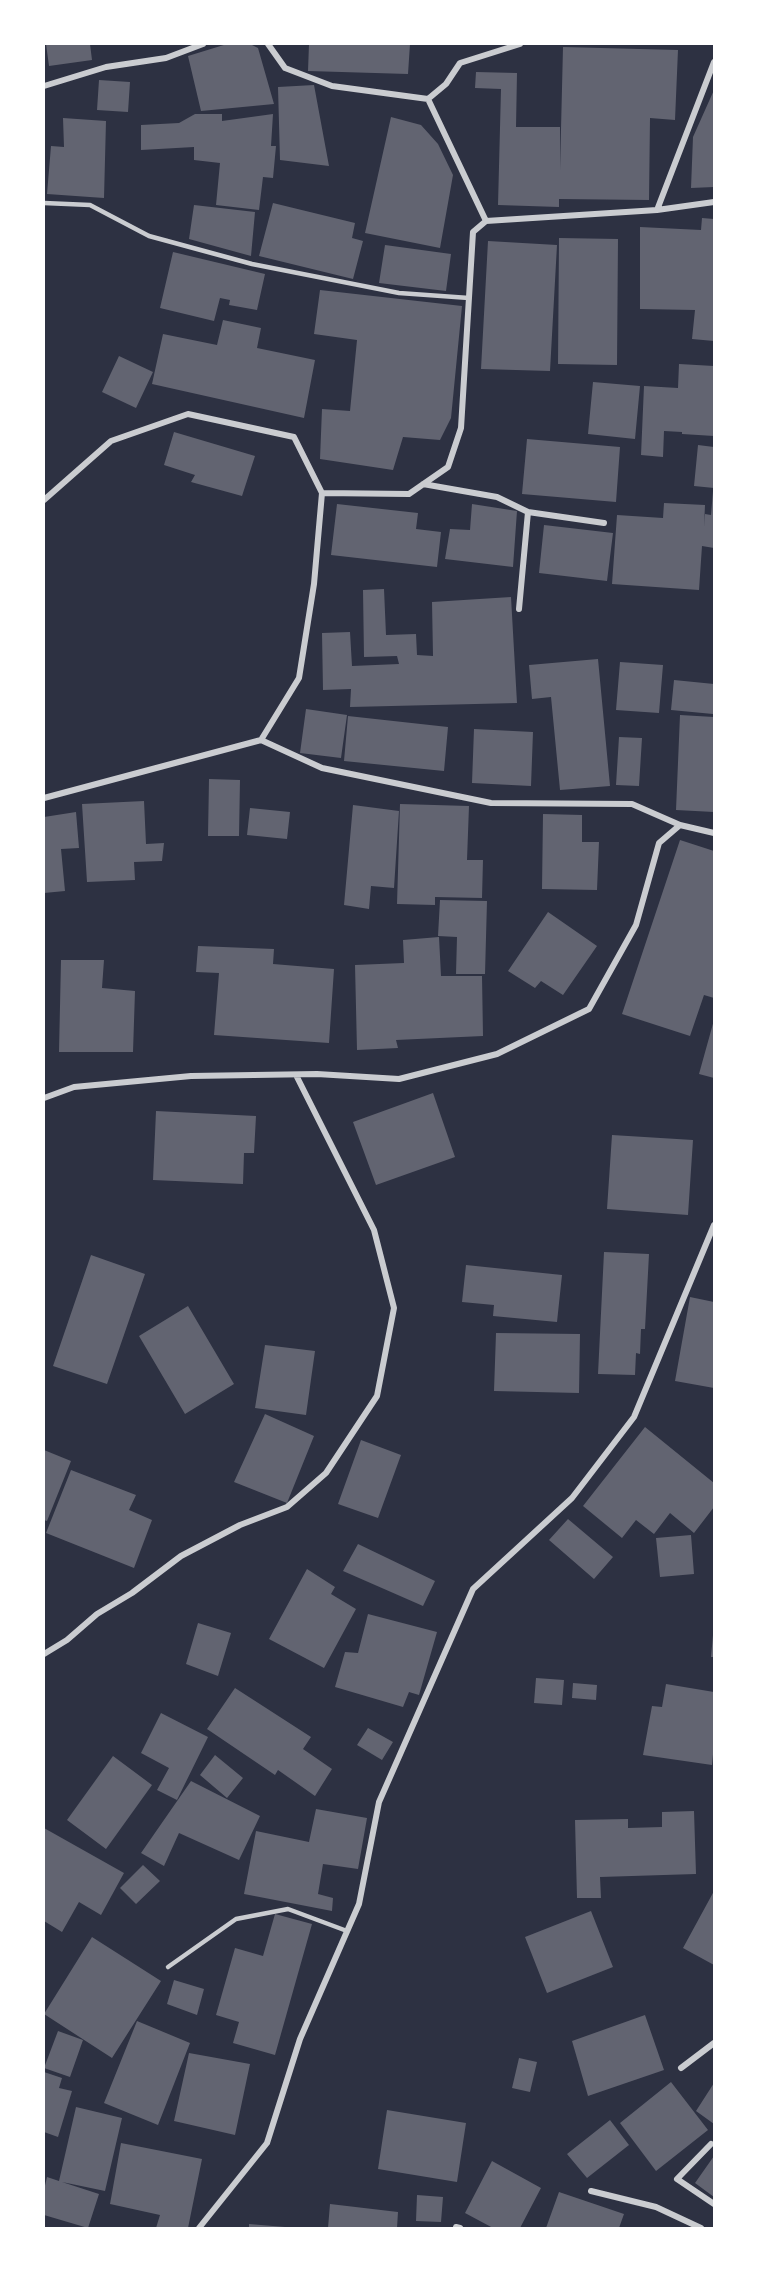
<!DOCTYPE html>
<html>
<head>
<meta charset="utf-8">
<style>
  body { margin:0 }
  #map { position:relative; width:758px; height:2272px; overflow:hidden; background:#2d3142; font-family:"PT Serif",serif }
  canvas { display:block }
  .frame { position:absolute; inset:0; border:45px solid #fff; pointer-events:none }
</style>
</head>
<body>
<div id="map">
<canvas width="758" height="2272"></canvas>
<div class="frame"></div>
</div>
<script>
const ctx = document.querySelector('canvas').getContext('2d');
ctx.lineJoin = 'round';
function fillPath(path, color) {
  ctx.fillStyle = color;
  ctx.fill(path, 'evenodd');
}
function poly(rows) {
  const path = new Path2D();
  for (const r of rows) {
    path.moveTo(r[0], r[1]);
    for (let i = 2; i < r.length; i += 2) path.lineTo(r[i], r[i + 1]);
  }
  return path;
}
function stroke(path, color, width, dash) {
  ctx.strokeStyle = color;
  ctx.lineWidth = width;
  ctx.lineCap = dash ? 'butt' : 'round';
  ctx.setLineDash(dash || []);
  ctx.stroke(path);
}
fillPath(poly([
  [46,44,90,44,92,60,49,66],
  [227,44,250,44,258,48,274,104,201,111,188,56],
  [309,44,410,44,408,74,308,71],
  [563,47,678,50,675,120,650,118,649,200,559,199,559,207,498,205,501,89,475,88,476,72,517,73,516,127,560,127,560,170],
  [99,80,130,82,128,112,97,110],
  [314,85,329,166,280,160,278,87],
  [714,90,714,187,691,188,693,137],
  [195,114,222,114,222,121,273,114,271,146,276,146,273,178,263,177,259,210,216,205,220,163,194,160,194,147,141,150,141,125,179,123],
  [391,117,421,125,438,144,453,175,440,248,365,233],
  [63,118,106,121,104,198,47,194,51,146,64,147],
  [273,203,355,223,352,238,363,241,353,279,259,256],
  [194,205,255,212,251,256,189,239],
  [702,218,714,219,714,341,692,339,695,310,640,309,640,227,701,230],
  [559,238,618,239,617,365,558,364],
  [488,241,557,245,550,371,481,369],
  [385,245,451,254,446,291,379,283],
  [173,252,265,274,257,310,229,305,230,300,220,298,214,321,160,308],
  [320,290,462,306,451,418,440,440,403,437,393,470,320,459,322,409,350,411,357,340,314,334],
  [223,320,261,328,257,348,315,360,304,418,152,384,163,334,217,345],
  [119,356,153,372,136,408,102,392],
  [679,364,714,366,714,436,682,434,682,432,664,431,663,457,641,455,644,386,678,388],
  [593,382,640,386,635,439,588,434],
  [174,432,255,456,242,496,191,482,195,475,164,465],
  [527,439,620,447,616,502,522,494],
  [698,445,714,447,714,488,694,486],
  [713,491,714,492,714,548,702,546,699,590,612,584,617,515,663,518,664,503,705,505,704,527,705,514,711,515],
  [337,504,418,513,416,529,441,532,437,567,331,555],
  [472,504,517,511,513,567,445,559,450,529,470,530],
  [544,525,613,533,607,581,539,573],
  [384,589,386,635,416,634,417,655,433,656,432,602,511,597,517,703,350,707,351,689,323,690,322,633,350,632,352,666,399,664,397,656,364,657,363,590],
  [598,659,610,786,560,790,551,697,532,699,529,665],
  [620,662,663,665,659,713,616,710],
  [674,680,714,684,713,714,671,710],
  [306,709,347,715,341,758,300,753],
  [680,715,714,717,714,812,676,810],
  [348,716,448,727,444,771,344,761],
  [474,729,533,732,531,786,472,783],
  [619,737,642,738,639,786,616,785],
  [209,779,240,780,239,836,208,836],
  [144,801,146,844,164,843,162,861,134,862,135,880,87,882,82,804],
  [400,804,469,806,467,860,483,860,482,898,435,897,435,905,397,904],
  [353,805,399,811,394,888,371,886,369,909,344,905],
  [250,808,290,812,287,839,247,835],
  [76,812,79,848,61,849,65,891,44,893,44,817],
  [543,814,582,815,582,842,599,842,597,890,542,889],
  [680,840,714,851,714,998,704,995,690,1036,622,1014],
  [440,900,487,901,485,974,456,974,457,937,438,936],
  [548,912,597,946,563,995,541,981,535,988,508,971],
  [439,937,441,976,482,976,483,1036,396,1040,398,1048,357,1050,355,965,404,963,403,940],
  [198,946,274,949,273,964,334,969,329,1043,214,1035,219,973,196,972],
  [61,960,104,960,102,988,135,991,133,1052,59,1052],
  [714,1020,714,1078,699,1074],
  [433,1093,455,1157,376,1185,353,1122],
  [156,1111,256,1116,254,1153,244,1153,243,1184,153,1180],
  [612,1135,693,1140,688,1215,607,1209],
  [604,1252,649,1254,645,1329,641,1329,640,1354,636,1353,635,1375,598,1374],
  [91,1255,145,1274,107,1384,53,1366],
  [466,1265,562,1275,557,1322,493,1316,494,1305,462,1302],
  [690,1297,714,1302,714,1388,675,1381],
  [188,1306,234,1384,185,1414,139,1336],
  [496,1333,580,1334,579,1393,494,1391],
  [265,1345,315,1351,306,1415,255,1408],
  [265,1414,314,1436,287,1503,234,1482],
  [645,1427,714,1483,714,1507,694,1533,670,1513,654,1534,636,1520,622,1538,583,1506],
  [361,1440,401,1455,378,1518,338,1504],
  [44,1450,71,1461,47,1521,44,1520],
  [71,1470,136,1495,129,1510,152,1520,134,1568,46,1533],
  [568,1519,613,1557,594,1579,549,1540],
  [691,1535,694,1574,660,1577,656,1538],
  [358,1544,435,1581,423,1606,343,1571],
  [307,1569,335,1587,331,1594,356,1609,324,1668,269,1639],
  [368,1614,437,1632,419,1695,409,1692,403,1707,335,1687,345,1652,358,1653],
  [198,1623,231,1633,218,1676,186,1664],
  [713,1635,714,1635,714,1657,711,1657],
  [536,1678,564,1680,562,1705,534,1703],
  [573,1683,597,1685,596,1700,572,1698],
  [666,1684,714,1692,714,1744,712,1765,643,1755,652,1706,662,1707],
  [235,1688,311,1737,303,1749,332,1769,315,1796,278,1770,275,1775,207,1729],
  [161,1713,208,1737,177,1800,157,1790,169,1768,141,1753],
  [368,1728,393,1742,382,1760,357,1745],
  [215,1755,243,1778,227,1798,200,1775],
  [113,1756,152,1785,106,1849,67,1820],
  [191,1781,260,1816,239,1860,179,1833,164,1866,141,1853],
  [316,1809,367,1818,358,1869,323,1864,318,1894,333,1898,332,1911,244,1894,256,1831,309,1842],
  [694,1811,696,1874,600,1877,601,1898,577,1898,575,1820,628,1819,628,1828,662,1827,662,1812],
  [44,1828,124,1873,101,1915,79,1902,62,1932,44,1921],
  [143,1865,160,1881,136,1904,120,1888],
  [714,1891,714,1965,683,1948],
  [591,1911,613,1967,547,1993,525,1937],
  [275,1914,312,1924,275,2055,233,2043,239,2022,216,2015,235,1948,263,1956],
  [92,1937,161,1981,112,2058,44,2014],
  [174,1980,204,1989,197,2015,167,2004],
  [645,2015,664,2070,588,2096,572,2041],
  [137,2021,190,2043,158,2125,104,2103],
  [58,2031,83,2040,70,2077,44,2068],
  [189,2053,250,2064,235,2135,174,2121],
  [519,2058,537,2062,530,2092,512,2088],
  [44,2072,62,2078,59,2088,72,2091,58,2137,44,2132],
  [671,2082,708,2130,656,2171,620,2123],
  [714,2083,714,2124,696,2111],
  [76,2107,122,2118,105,2191,62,2182,99,2194,88,2228,44,2215,44,2190,47,2177,59,2181],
  [387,2110,466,2123,457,2182,378,2169],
  [610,2120,629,2145,587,2178,567,2154],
  [121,2143,202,2159,188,2228,156,2228,160,2215,110,2204],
  [714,2156,714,2197,695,2183],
  [492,2161,541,2188,520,2228,493,2228,465,2213],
  [559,2192,624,2214,619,2228,546,2228],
  [417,2195,443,2197,441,2222,416,2221],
  [330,2204,398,2212,397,2228,328,2228],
  [249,2224,285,2227,285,2228,249,2228]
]), '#626471');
stroke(poly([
  [44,203,90,205,149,236,252,264,399,293,469,298],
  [168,1967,236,1919,288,1909,347,1931]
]), '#caccd0', 4.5);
stroke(poly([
  [268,44,285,68,332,86,428,99,486,221],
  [44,86,106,67,166,58,203,44],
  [428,99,446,84,460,63,520,44],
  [657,210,714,62],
  [423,484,497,497,528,512,604,523],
  [44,500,111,441,188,414,294,437,322,493,409,494,448,467,461,428,473,232,486,221,657,210,714,202],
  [519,609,528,512],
  [261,740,299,678,314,584,322,493],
  [44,798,261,740,322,768,491,803,632,804,680,825],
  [44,1098,74,1087,191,1076,317,1074,399,1079,497,1054,589,1009,636,925,659,843,680,825,714,833],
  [44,1654,67,1640,97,1614,132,1593,181,1556,240,1525,287,1507,326,1473,377,1396,394,1308,374,1230,296,1075],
  [681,2068,714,2043],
  [711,2144,677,2179,714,2204],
  [591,2191,656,2207,701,2228],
  [456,2227,460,2228],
  [199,2228,267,2143,300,2039,359,1904,379,1802,473,1589,572,1498,634,1417,714,1225]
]), '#caccd0', 6);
</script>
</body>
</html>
